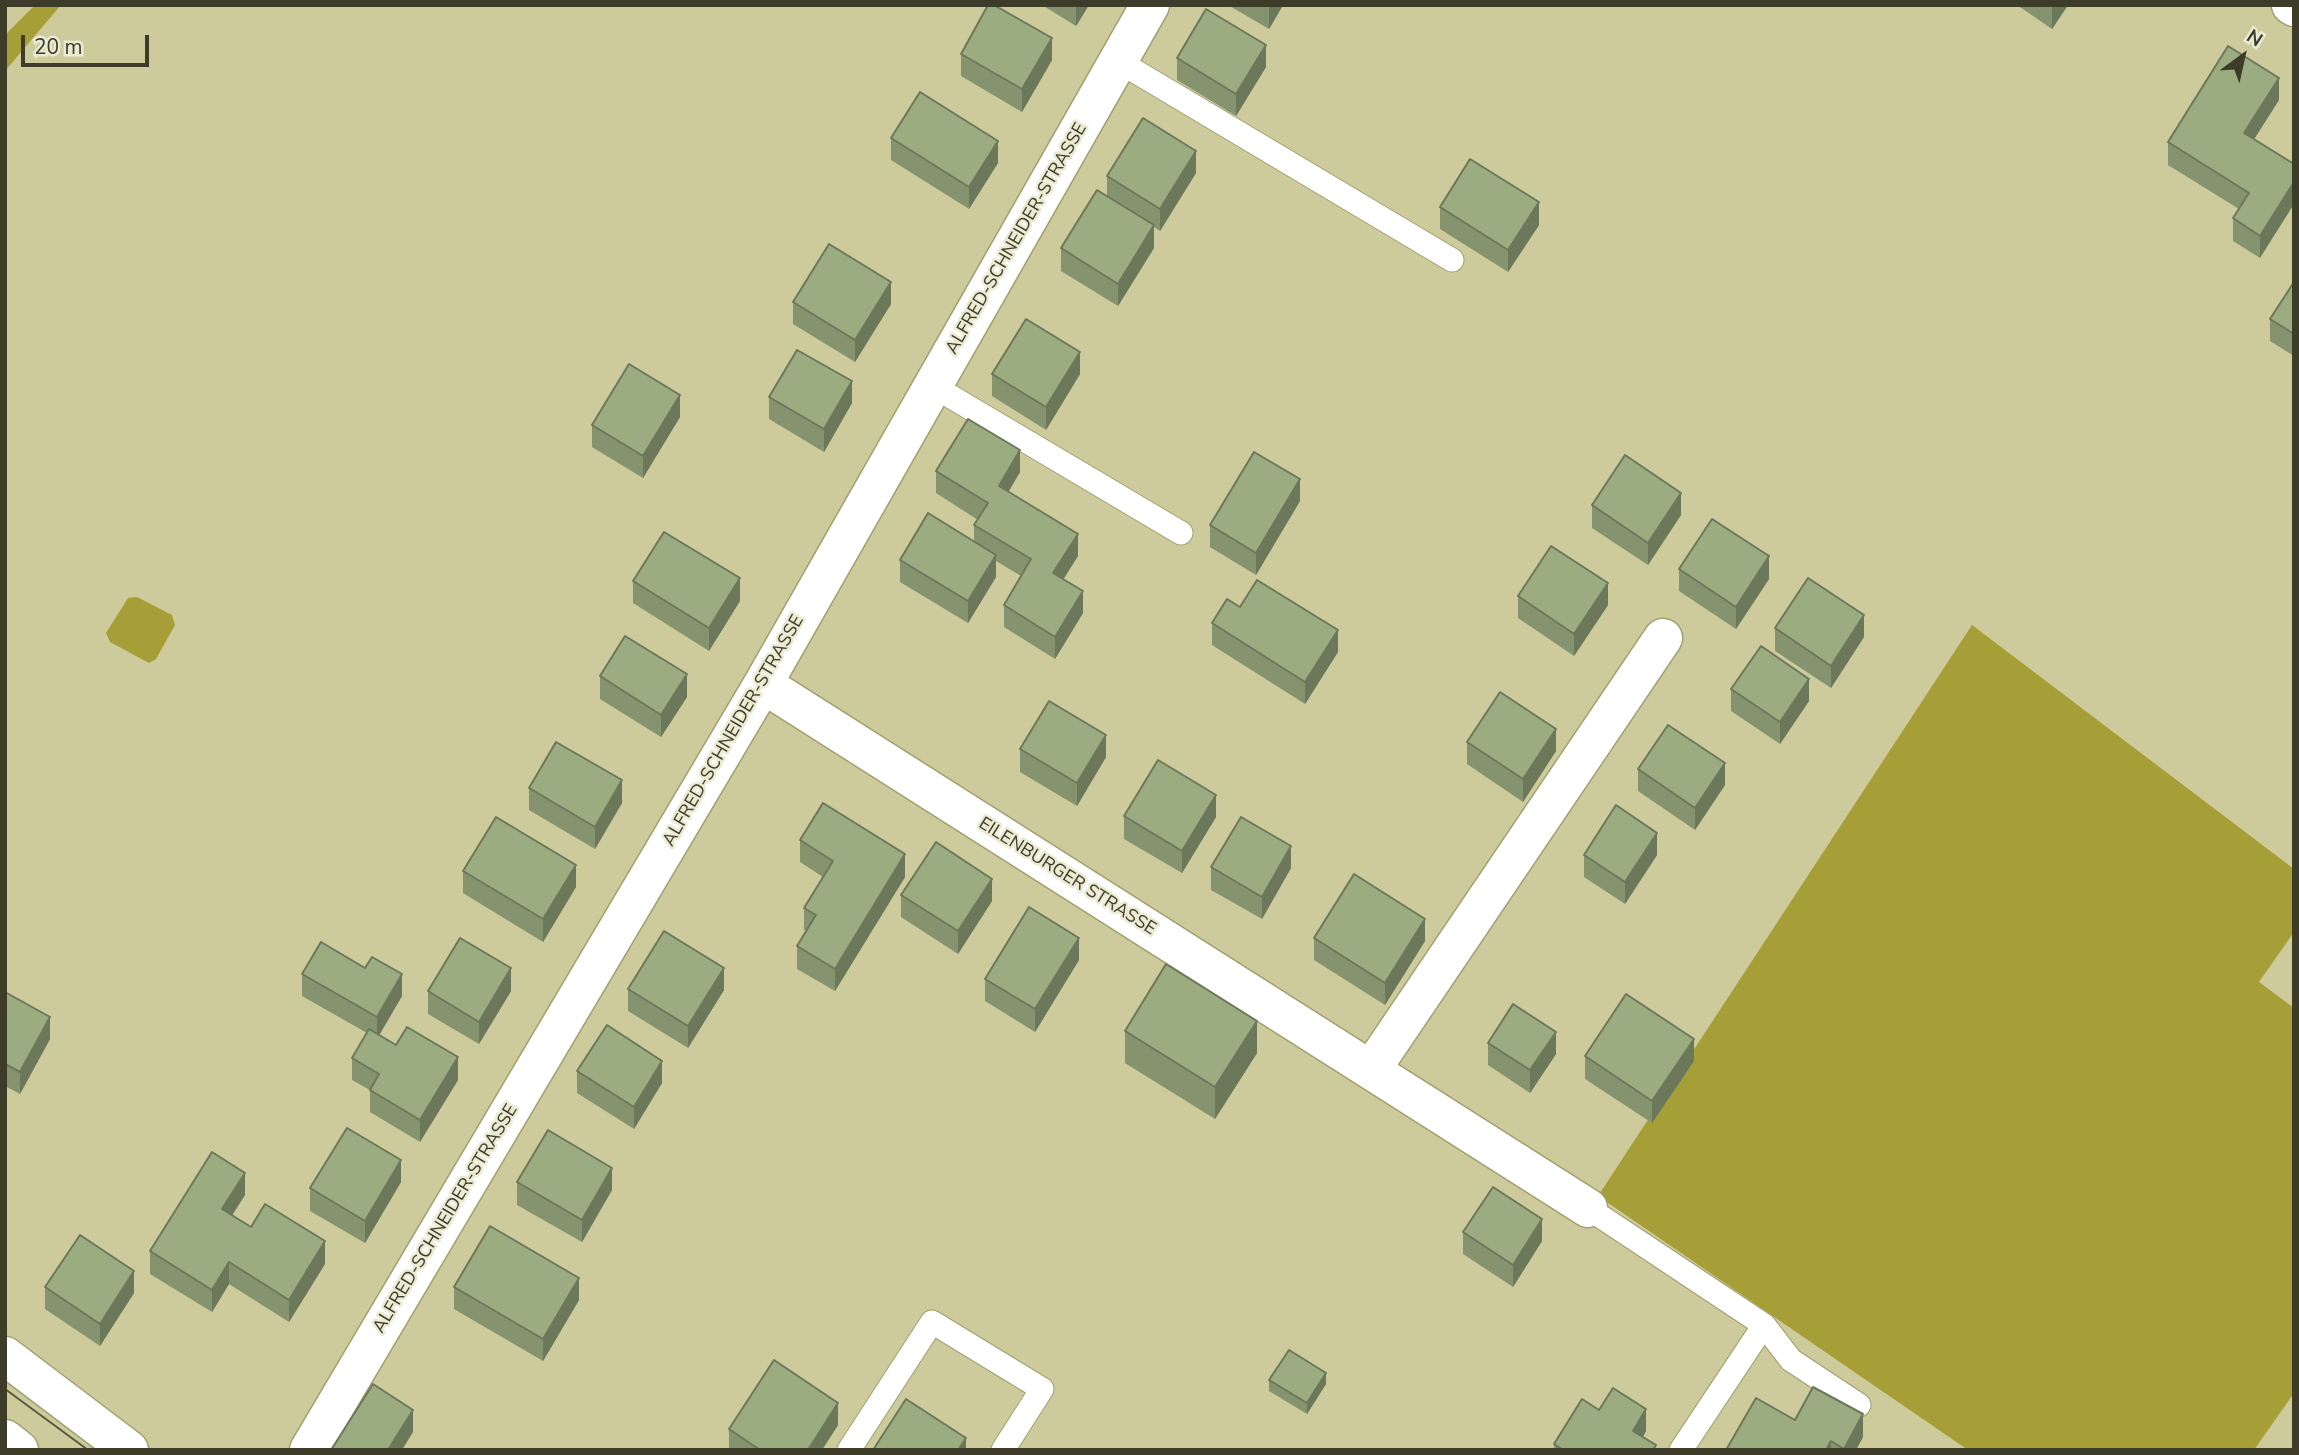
<!DOCTYPE html>
<html>
<head>
<meta charset="utf-8">
<style>
  body { margin:0 }
  #map { position:relative; width:2299px; height:1455px; overflow:hidden; background:#cdcb9b; font-family:"Nunito Sans",sans-serif }
  canvas { display:block }
  .frame { position:absolute; inset:0; border:7px solid #3d3c29; pointer-events:none }
  .north { position:absolute; left:2208px; top:21px; width:70px; height:70px; -webkit-text-stroke:5px #ebead2; paint-order:stroke; rotate:33deg; font-size:19px; font-weight:700; line-height:28px; text-align:center; color:#3d3c29 }
  .north::after { content:''; display:block; margin:auto; width:24px; height:32px; background:#3d3c29; clip-path:polygon(50% 0,100% 100%,50% 72%,0 100%) }
  .scale { position:absolute; left:21px; top:35px; width:128px; height:32px; box-sizing:border-box; border:4px solid #3d3c29; border-top:0; padding-left:9px; font-size:21px; line-height:24px; white-space:nowrap; color:#3d3c29; -webkit-text-stroke:5px #ebead2; paint-order:stroke }
</style>
</head>
<body>
<div id="map">
<canvas width="2299" height="1455"></canvas>
<div class="frame"></div>
<div class="north">N</div>
<div class="scale">20 m</div>
</div>
<script>
const ctx = document.querySelector('canvas').getContext('2d');
ctx.lineJoin = 'round';
function fillPath(path, color) {
  ctx.fillStyle = color;
  ctx.fill(path, 'evenodd');
}
function poly(rows) {
  const path = new Path2D();
  for (const r of rows) {
    path.moveTo(r[0], r[1]);
    for (let i = 2; i < r.length; i += 2) path.lineTo(r[i], r[i + 1]);
  }
  return path;
}
function stroke(path, color, width, dash) {
  ctx.strokeStyle = color;
  ctx.lineWidth = width;
  ctx.lineCap = dash ? 'butt' : 'round';
  ctx.setLineDash(dash || []);
  ctx.stroke(path);
}
function write(font, color, halo, rows, align = 'center') {
  ctx.font = font + ' "Nunito Sans",sans-serif';
  ctx.lineWidth = 5;
  ctx.setLineDash([]);
  ctx.textBaseline = 'middle';
  ctx.strokeStyle = halo;
  ctx.fillStyle = color;
  for (const [text, x, y, turn = 0] of rows) {
    ctx.save();
    ctx.translate(x, y);
    ctx.rotate((+turn || 0) * Math.PI / 180);
    ctx.textAlign = isNaN(turn) ? turn : align;
    if (halo) ctx.strokeText(text, 0, 0);
    ctx.fillText(text, 0, 0);
    ctx.restore();
  }
}
fillPath(poly([
  [35,5,61,5,5,71,5,35],
  [137,597,172,615,175,625,156,659,149,663,110,642,106,633,128,598],
  [1972,625,2294,869,2294,932,2259,982,2294,1008,2294,1393,2254,1450,1968,1450,1598,1196]
]), '#a69f37');
const service = poly([
  [1118,61,1452,260],
  [933,386,1181,533],
  [1588,1208,1764,1325,1681,1450],
  [1764,1325,1791,1360,1859,1405],
  [849,1450,932,1322,1042,1389,1003,1450]
]);
const minor = poly([
  [2291,5,2294,7],
  [763,684,1588,1208],
  [1371,1070,1663,638],
  [309,1450,763,684,1150,5]
]);
const secondary = poly([
  [5,1356,129,1450],
  [5,1439,19,1450]
]);
stroke(service, '#a19f70', 25);
stroke(minor, '#a19f70', 41);
stroke(secondary, '#a19f70', 41);
stroke(service, '#fff', 23);
stroke(minor, '#fff', 38);
stroke(secondary, '#fff', 38);
stroke(poly([
  [5,1389,88,1450]
]), '#59583f', 2);
fillPath(poly([
  [1042,5,1089,5,1076,26],
  [1228,5,1283,5,1269,29],
  [2017,5,2068,5,2052,29],
  [961,54,1052,60,1022,112,961,76],
  [1177,58,1266,67,1236,116,1177,80],
  [2279,100,2254,139,2294,164,2260,258,2233,241,2233,218,2239,209,2168,165,2168,142],
  [891,138,998,163,969,209,891,160],
  [1196,173,1160,231,1154,227,1154,248,1118,306,1061,271,1061,248,1107,196,1107,176],
  [1440,207,1539,225,1508,272,1440,229],
  [2294,282,2294,356,2270,341,2270,319],
  [793,302,891,304,855,362,793,324],
  [992,374,1080,374,1046,430,992,396],
  [769,397,852,403,824,452,769,419],
  [680,417,643,478,592,447,592,425],
  [936,471,1020,472,1008,492,1078,556,1063,579,1083,613,1055,659,1004,627,1004,605,1021,576,996,561,996,577,968,623,900,582,900,560,974,542,974,525,978,520,936,493],
  [1300,501,1256,575,1210,547,1210,525],
  [1592,505,1681,515,1648,565,1592,528],
  [1679,569,1769,579,1736,629,1679,591],
  [633,581,740,601,709,651,633,603],
  [1518,596,1608,605,1574,656,1518,618],
  [1240,607,1338,652,1305,704,1212,645,1212,623],
  [1775,628,1864,637,1831,688,1775,651],
  [600,676,687,697,661,737,600,699],
  [1731,689,1809,701,1780,744,1731,711],
  [1467,742,1556,751,1523,802,1467,764],
  [1020,749,1106,757,1077,806,1020,772],
  [1638,769,1725,785,1695,830,1638,791],
  [529,788,622,803,595,849,529,810],
  [1124,816,1216,817,1182,873,1124,839],
  [800,840,905,877,835,991,797,969,797,946,807,931,804,930,804,908,823,877,800,862],
  [1584,855,1657,855,1625,904,1584,877],
  [1211,867,1291,868,1262,919,1211,890],
  [463,871,576,887,543,942,463,893],
  [901,895,992,901,958,954,901,917],
  [1314,938,1425,941,1385,1005,1314,960],
  [1079,960,1035,1032,985,1001,985,979],
  [302,974,402,996,379,1035,458,1080,420,1142,370,1112,370,1090,352,1080,352,1058,367,1033,302,996],
  [628,989,724,990,688,1048,628,1011],
  [428,991,511,991,479,1044,428,1014],
  [5,992,50,1039,20,1094,5,1086],
  [1125,1031,1257,1053,1215,1119,1125,1063],
  [1488,1043,1556,1054,1530,1093,1488,1065],
  [1585,1056,1694,1061,1652,1123,1585,1079],
  [577,1071,662,1083,634,1129,577,1093],
  [401,1182,365,1243,310,1211,310,1188],
  [517,1182,612,1190,582,1242,517,1205],
  [245,1195,232,1215,251,1227,325,1264,289,1322,229,1284,212,1312,150,1274,150,1251],
  [1463,1232,1542,1241,1513,1287,1463,1254],
  [45,1287,134,1293,100,1346,45,1309],
  [454,1287,579,1300,543,1361,454,1309],
  [1269,1380,1326,1384,1307,1414,1269,1391],
  [1599,1410,1646,1431,1643,1437,1656,1450,1554,1450,1554,1444],
  [1795,1420,1863,1437,1856,1450,1726,1450],
  [838,1425,822,1450,729,1450,729,1429]
]), '#85946f');
fillPath(poly([
  [1076,5,1089,5,1076,26],
  [1270,5,1283,5,1269,29,1269,7],
  [2053,5,2068,5,2052,29,2052,7],
  [1052,38,1052,60,1022,112,1022,89],
  [1266,45,1266,67,1236,116,1236,94],
  [2279,78,2279,100,2244,155,2244,133],
  [998,141,998,163,969,209,969,187],
  [1196,151,1196,173,1160,231,1160,209],
  [2294,182,2294,204,2260,258,2260,236],
  [1539,202,1539,225,1508,272,1508,250],
  [1154,225,1154,248,1118,306,1118,284],
  [891,282,891,304,855,362,855,340],
  [1080,352,1080,374,1046,430,1046,407],
  [852,381,852,403,824,452,824,429],
  [680,395,680,417,643,478,643,456],
  [1020,450,1020,472,999,508,999,486],
  [1300,479,1300,501,1256,575,1256,553],
  [1681,493,1681,515,1648,565,1648,543],
  [1078,534,1078,556,1053,596,1053,573],
  [996,555,996,577,968,623,968,601],
  [1769,556,1769,579,1736,629,1736,607],
  [740,578,740,601,709,651,709,628],
  [1608,583,1608,605,1574,656,1574,634],
  [1083,591,1083,613,1055,659,1055,637],
  [1864,615,1864,637,1831,688,1831,666],
  [1338,630,1338,652,1305,704,1305,682],
  [687,674,687,697,661,737,661,715],
  [1809,679,1809,701,1780,744,1780,722],
  [1556,729,1556,751,1523,802,1523,779],
  [1106,735,1106,757,1077,806,1077,783],
  [1725,763,1725,785,1695,830,1695,808],
  [622,780,622,803,595,849,595,827],
  [1216,795,1216,817,1182,873,1182,851],
  [1657,833,1657,855,1625,904,1625,882],
  [1291,846,1291,868,1262,919,1262,897],
  [905,854,905,877,835,991,835,969],
  [576,865,576,887,543,942,543,919],
  [992,879,992,901,958,954,958,931],
  [1425,919,1425,941,1385,1005,1385,983],
  [1079,938,1079,960,1035,1032,1035,1009],
  [511,968,511,991,479,1044,479,1022],
  [724,968,724,990,688,1048,688,1026],
  [402,974,402,996,377,1039,377,1017],
  [50,1017,50,1039,20,1094,20,1072],
  [1257,1021,1257,1053,1215,1119,1215,1087],
  [1556,1032,1556,1054,1530,1093,1530,1070],
  [1694,1039,1694,1061,1652,1123,1652,1101],
  [458,1057,458,1080,420,1142,420,1120],
  [662,1061,662,1083,634,1129,634,1107],
  [401,1160,401,1182,365,1243,365,1221],
  [612,1168,612,1190,582,1242,582,1220],
  [245,1173,245,1195,222,1231,222,1209],
  [1542,1219,1542,1241,1513,1287,1513,1265],
  [325,1241,325,1264,289,1322,289,1300],
  [229,1262,229,1284,212,1312,212,1290],
  [134,1271,134,1293,100,1346,100,1324],
  [579,1278,579,1300,543,1361,543,1339],
  [1326,1373,1326,1384,1307,1414,1307,1403],
  [838,1403,838,1425,822,1450,808,1450],
  [1646,1409,1646,1431,1635,1450,1633,1431],
  [413,1410,413,1432,402,1450,388,1450],
  [1863,1414,1863,1437,1856,1450,1844,1450],
  [966,1438,966,1450,958,1450],
  [1831,1441,1831,1450,1826,1450]
]), '#6c785a');
const building = poly([
  [988,5,994,5,1052,38,1022,89,961,54,988,5],
  [1206,9,1266,45,1236,94,1177,58,1206,9],
  [2228,46,2279,78,2244,133,2294,164,2294,182,2260,236,2233,218,2249,193,2168,142,2228,46],
  [920,92,998,141,969,187,891,138,920,92],
  [1143,118,1196,151,1160,209,1107,176,1143,118],
  [1470,159,1539,202,1508,250,1440,207,1470,159],
  [1097,190,1154,225,1118,284,1061,248,1097,190],
  [829,244,891,282,855,340,793,302,829,244],
  [2294,282,2294,334,2270,319,2294,282],
  [1026,319,1080,352,1046,407,992,374,1026,319],
  [797,350,852,381,824,429,769,397,797,350],
  [629,364,680,395,643,456,592,425,629,364],
  [968,419,1020,450,999,486,1078,534,1053,573,1083,591,1055,637,1004,605,1031,559,974,525,988,503,936,471,968,419],
  [1254,452,1300,479,1256,553,1210,525,1254,452],
  [1625,455,1681,493,1648,543,1592,505,1625,455],
  [928,513,996,555,968,601,900,560,928,513],
  [1712,519,1769,556,1736,607,1679,569,1712,519],
  [664,532,740,578,709,628,633,581,664,532],
  [1551,546,1608,583,1574,634,1518,596,1551,546],
  [1808,578,1864,615,1831,666,1775,628,1808,578],
  [1257,580,1338,630,1305,682,1212,623,1227,599,1240,607,1257,580],
  [625,636,687,674,661,715,600,676,625,636],
  [1761,646,1809,679,1780,722,1731,689,1761,646],
  [1500,692,1556,729,1523,779,1467,742,1500,692],
  [1049,701,1106,735,1077,783,1020,749,1049,701],
  [1668,725,1725,763,1695,808,1638,769,1668,725],
  [556,742,622,780,595,827,529,788,556,742],
  [1158,760,1216,795,1182,851,1124,816,1158,760],
  [823,803,905,854,835,969,797,946,816,915,804,908,833,861,800,840,823,803],
  [1616,805,1657,833,1625,882,1584,855,1616,805],
  [496,817,576,865,543,919,463,871,496,817],
  [1241,817,1291,846,1262,897,1211,867,1241,817],
  [936,842,992,879,958,931,901,895,936,842],
  [1354,874,1425,919,1385,983,1314,938,1354,874],
  [1029,907,1079,938,1035,1009,985,979,1029,907],
  [664,931,724,968,688,1026,628,989,664,931],
  [460,938,511,968,479,1022,428,991,460,938],
  [321,942,365,968,372,957,402,974,377,1017,302,974,321,942],
  [1166,964,1257,1021,1215,1087,1125,1031,1166,964],
  [5,992,50,1017,20,1072,5,1064,5,992],
  [1626,994,1694,1039,1652,1101,1585,1056,1626,994],
  [1513,1004,1556,1032,1530,1070,1488,1043,1513,1004],
  [607,1025,662,1061,634,1107,577,1071,607,1025],
  [407,1027,458,1057,420,1120,370,1090,379,1074,352,1058,369,1029,396,1045,407,1027],
  [347,1128,401,1160,365,1221,310,1188,347,1128],
  [548,1130,612,1168,582,1220,517,1182,548,1130],
  [212,1152,245,1173,222,1209,251,1227,265,1204,325,1241,289,1300,229,1262,212,1290,150,1251,212,1152],
  [1493,1187,1542,1219,1513,1265,1463,1232,1493,1187],
  [490,1226,579,1278,543,1339,454,1287,490,1226],
  [80,1235,134,1271,100,1324,45,1287,80,1235],
  [1289,1350,1326,1373,1307,1403,1269,1380,1289,1350],
  [774,1360,838,1403,808,1450,760,1450,729,1429,774,1360],
  [373,1384,413,1410,388,1450,331,1450,373,1384],
  [1813,1387,1863,1414,1844,1449,1831,1441,1826,1450,1726,1450,1756,1398,1795,1420,1813,1387],
  [1613,1388,1646,1409,1633,1431,1656,1445,1653,1450,1563,1450,1554,1444,1582,1399,1599,1410,1613,1388],
  [906,1399,966,1438,958,1450,873,1450,906,1399]
]);
fillPath(building, '#9bac81');
stroke(building, '#6c785a', 2);
write('18px', '#3d3c29', '#ebead2', [
  ["ALFRED-SCHNEIDER-STRASSE",1017,239,-60],
  ["ALFRED-SCHNEIDER-STRASSE",734,731,-60],
  ["EILENBURGER STRASSE",1067,877,32],
  ["ALFRED-SCHNEIDER-STRASSE",446,1219,-59]
]);
</script>
</body>
</html>
